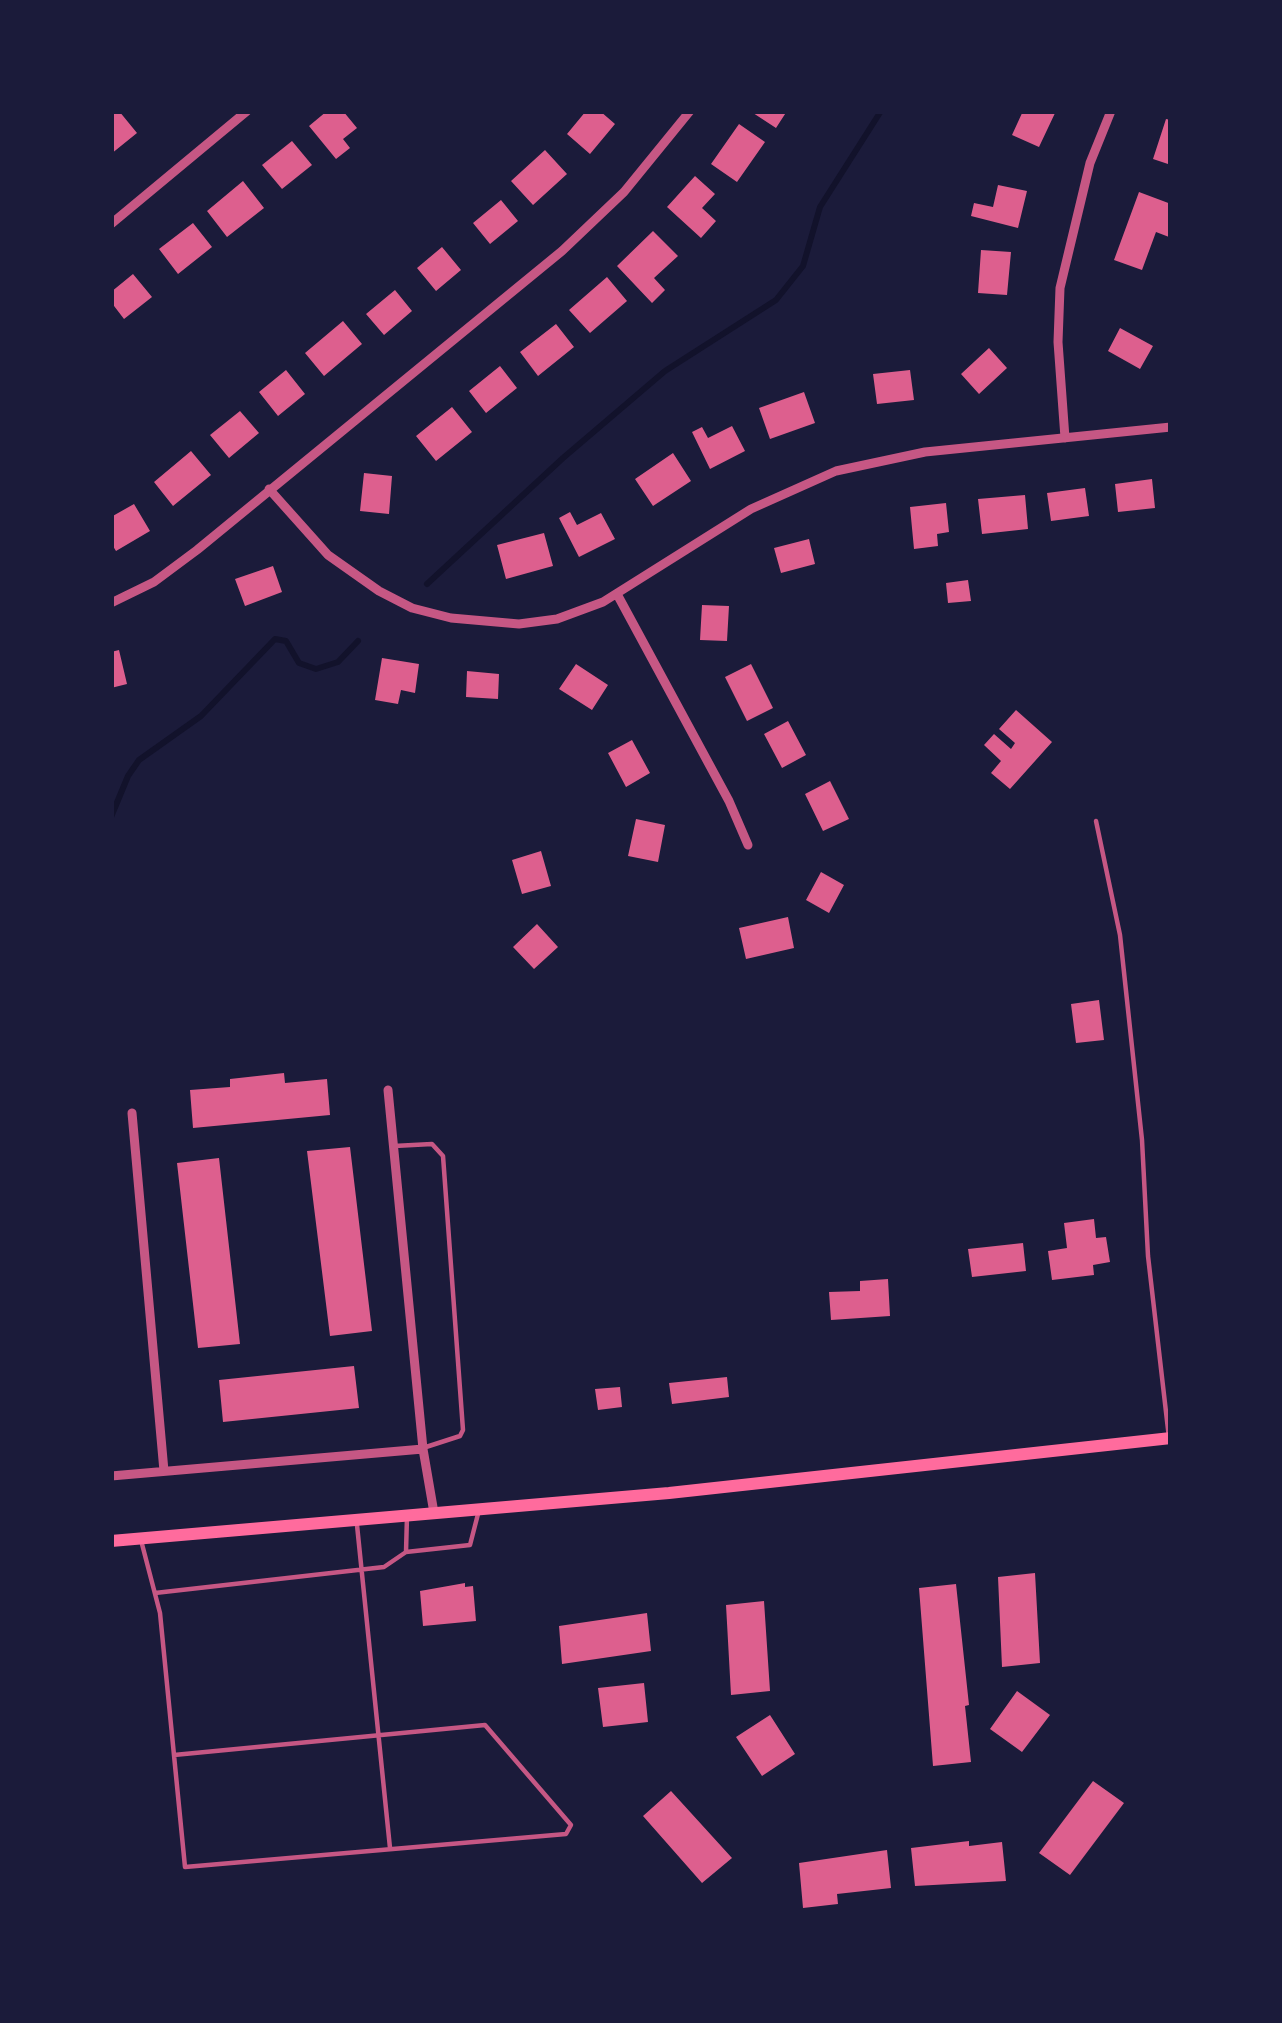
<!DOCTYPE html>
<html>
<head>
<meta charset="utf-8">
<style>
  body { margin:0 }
  #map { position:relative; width:1282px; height:2023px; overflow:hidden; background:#1b1b3a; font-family:"DejaVu Sans",sans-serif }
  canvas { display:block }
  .frame { position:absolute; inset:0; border:114px solid #1b1b3a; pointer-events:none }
</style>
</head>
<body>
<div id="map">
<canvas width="1282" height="2023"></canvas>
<div class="frame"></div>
</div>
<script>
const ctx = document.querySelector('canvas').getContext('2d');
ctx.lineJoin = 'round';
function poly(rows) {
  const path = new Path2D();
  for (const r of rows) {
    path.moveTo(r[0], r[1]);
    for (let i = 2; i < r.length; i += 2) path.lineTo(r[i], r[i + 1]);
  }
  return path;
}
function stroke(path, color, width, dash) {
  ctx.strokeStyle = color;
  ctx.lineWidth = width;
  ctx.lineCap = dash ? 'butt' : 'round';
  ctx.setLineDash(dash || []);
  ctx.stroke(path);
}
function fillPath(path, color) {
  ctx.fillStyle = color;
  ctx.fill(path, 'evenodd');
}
stroke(poly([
  [427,584,563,458,665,371,776,300,803,266,820,207,881,111],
  [111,817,128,776,139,760,201,716,275,639,286,641,299,663,316,669,338,662,358,641]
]), '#12122b', 6);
fillPath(poly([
  [111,111,119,111,137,133,111,154],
  [327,111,343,111,357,128,343,139,350,148,336,159,309,126],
  [586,111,600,111,615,124,590,154,567,134],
  [750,111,787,111,776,128],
  [1023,111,1056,111,1039,147,1012,135],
  [1166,119,1171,120,1171,165,1153,159],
  [739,124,765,142,737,182,711,164],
  [292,141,312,165,282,189,262,165],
  [545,150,567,174,533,205,511,181],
  [695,176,715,194,702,208,716,221,701,238,667,207],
  [243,181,264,208,227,237,207,211],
  [998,185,1027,191,1018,228,971,216,974,203,993,207],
  [1139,192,1171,204,1169,237,1156,232,1142,270,1114,260],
  [501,200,518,221,490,244,473,223],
  [193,223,212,247,178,274,159,249],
  [653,231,678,256,654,278,665,290,652,303,617,266],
  [442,247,461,270,436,291,417,268],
  [981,250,1011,252,1007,295,978,293],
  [133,274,152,297,124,319,111,302,111,292],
  [607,277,627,301,590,333,569,310],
  [395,290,412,311,384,335,366,314],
  [343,321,362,344,324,376,305,353],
  [556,324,574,347,538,376,520,352],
  [1120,328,1153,346,1140,369,1108,351],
  [989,348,1007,368,979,394,961,374],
  [500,366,517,388,486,413,469,391],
  [286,370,305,394,278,416,259,392],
  [910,370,914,400,877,404,873,374],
  [804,392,815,423,770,439,759,408],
  [452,407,472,432,436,461,416,436],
  [240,411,259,433,229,458,210,435],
  [732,426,745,451,710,469,692,432,702,427,708,438],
  [191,451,211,475,173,506,154,482],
  [673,453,691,481,653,506,635,479],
  [364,473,392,476,389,514,360,511],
  [1152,479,1155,508,1118,512,1115,484],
  [1085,488,1089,516,1051,521,1047,493],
  [1025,495,1028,529,982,534,978,499],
  [946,503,949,532,937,534,938,546,914,549,910,507],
  [134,504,150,531,116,551,111,543,111,517],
  [570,512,577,525,601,513,615,539,579,557,559,518],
  [544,533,553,566,506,579,497,545],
  [809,539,815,564,781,573,774,548],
  [273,566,282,592,245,606,235,579],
  [968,580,971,601,948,603,946,583],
  [702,605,729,606,727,641,700,640],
  [119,650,127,684,111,688,111,652],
  [382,658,419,664,415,693,401,690,398,704,375,700],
  [576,664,608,685,592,710,559,689],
  [751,664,773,708,747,721,725,677],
  [467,671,499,674,498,699,466,697],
  [1016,710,1052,742,1010,789,991,773,1001,761,984,745,994,734,1011,749,1015,743,999,729],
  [788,721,806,755,782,768,764,734],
  [632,740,650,773,626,787,608,753],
  [830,781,849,819,823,831,805,794],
  [636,819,665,825,658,862,628,856],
  [541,851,551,886,522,894,512,860],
  [821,872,844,885,829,913,806,900],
  [788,917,794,948,746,959,739,928],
  [537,924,558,947,534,969,513,947],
  [1099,1000,1104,1040,1076,1043,1071,1004],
  [284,1073,285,1083,327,1079,330,1115,193,1128,190,1090,230,1087,230,1079],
  [350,1147,372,1331,330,1336,307,1151],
  [219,1158,240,1344,198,1348,177,1163],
  [1094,1219,1096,1238,1106,1237,1110,1262,1093,1265,1094,1275,1052,1280,1048,1251,1067,1248,1064,1223],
  [1023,1243,1026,1271,972,1277,968,1249],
  [888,1279,890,1316,831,1320,829,1292,860,1291,860,1281],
  [354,1366,359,1408,223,1422,219,1380],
  [727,1377,729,1397,672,1404,669,1383],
  [620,1387,622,1407,598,1410,595,1389],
  [1035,1573,1040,1663,1002,1667,998,1577],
  [465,1583,465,1587,473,1586,476,1621,423,1626,420,1591],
  [956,1584,969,1705,965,1706,971,1762,933,1766,919,1588],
  [764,1601,770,1691,731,1695,726,1605],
  [647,1613,651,1651,562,1664,559,1626],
  [644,1683,648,1722,603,1727,598,1688],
  [1017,1691,1050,1715,1022,1752,990,1729],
  [770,1715,795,1754,762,1776,736,1737],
  [1093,1781,1124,1803,1070,1875,1039,1853],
  [671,1791,732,1858,702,1883,643,1816],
  [969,1841,969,1846,1002,1842,1006,1881,915,1886,911,1848],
  [887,1850,891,1888,837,1894,838,1904,803,1908,799,1863]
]), '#dd5f8e');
stroke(poly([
  [1096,821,1120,935,1142,1140,1148,1256,1169,1438],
  [394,1146,432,1144,443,1156,463,1430,460,1436,426,1447],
  [357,1525,390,1848],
  [142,1544,160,1613,185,1867,566,1834,571,1825,485,1725,174,1755],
  [406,1552,470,1545,478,1514],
  [155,1593,384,1567,406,1552,407,1516]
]), '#c65784', 4.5);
stroke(poly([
  [111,224,247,111],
  [1065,438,1058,342,1060,288,1090,163,1111,111],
  [269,489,328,555,379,591,412,608,451,618,519,624,557,619,603,602,751,509,836,471,925,452,1171,427],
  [617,594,729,801,748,845],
  [111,603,154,582,197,550,562,251,624,192,690,111],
  [388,1090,423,1449,434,1513],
  [132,1113,164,1471],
  [111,1476,423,1449]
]), '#c65784', 9);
stroke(poly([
  [111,1541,669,1493,1171,1438]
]), '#ff6b9d', 12);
</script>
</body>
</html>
